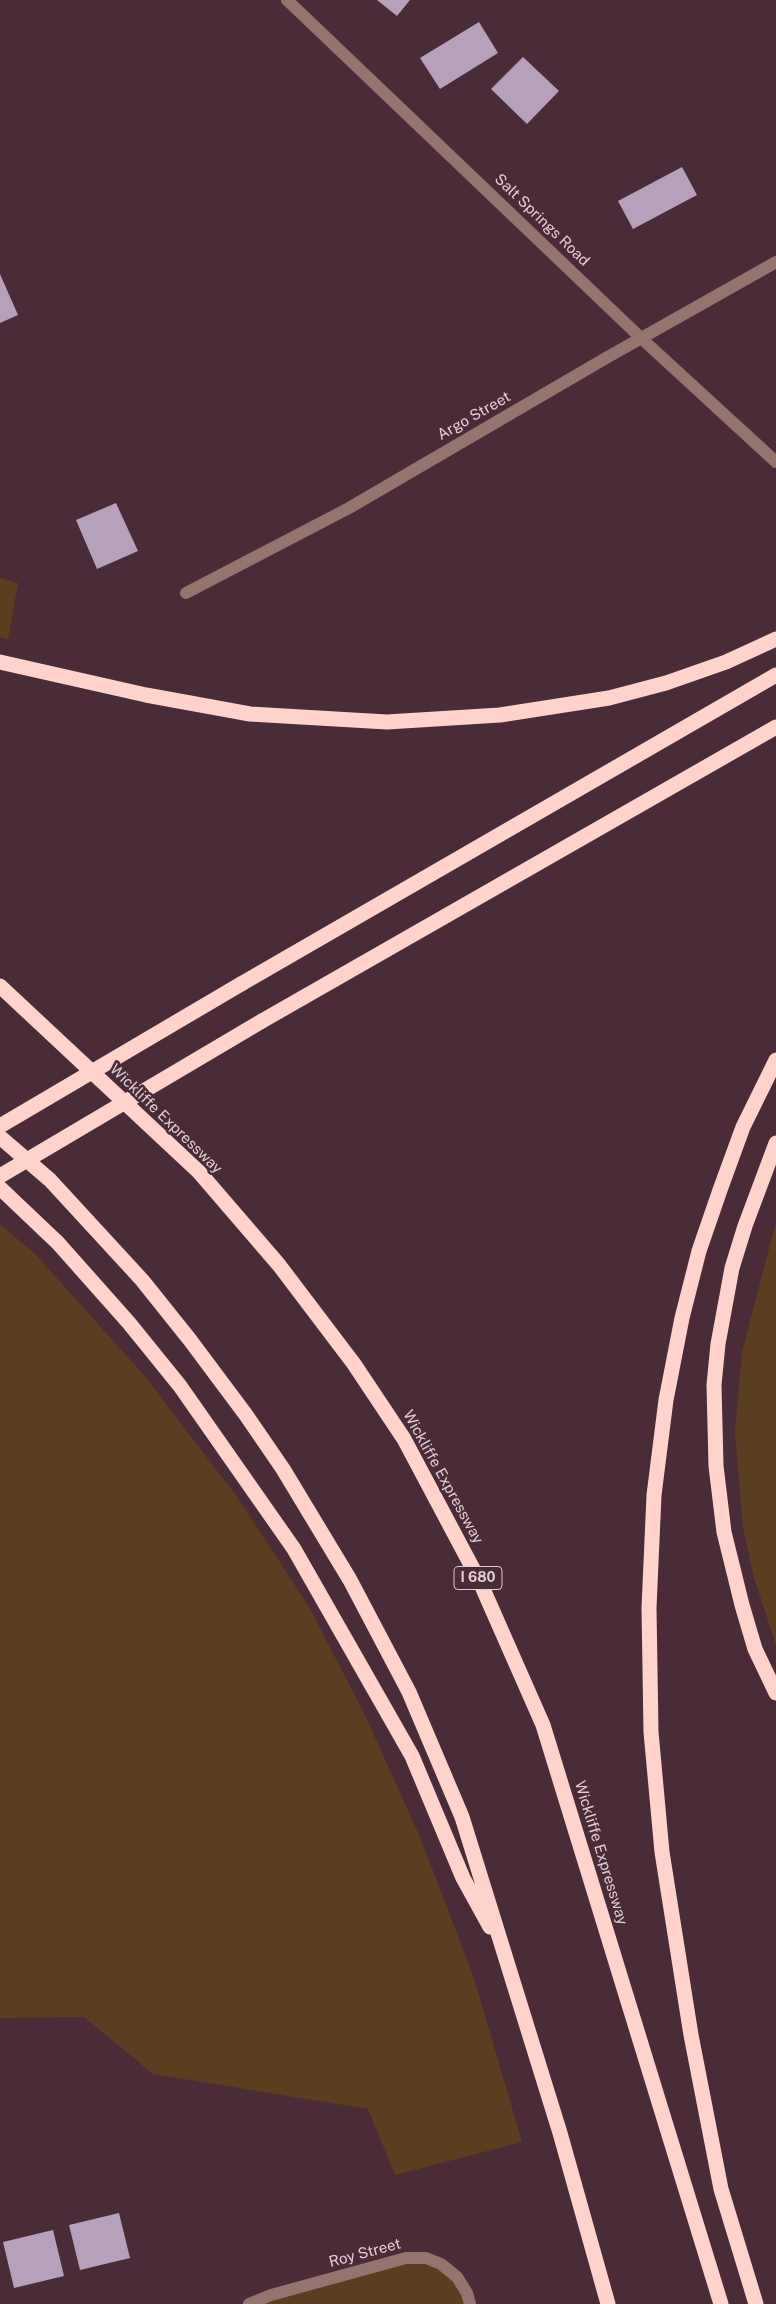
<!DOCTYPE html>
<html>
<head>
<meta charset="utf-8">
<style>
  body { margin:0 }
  canvas { display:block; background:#492c37 }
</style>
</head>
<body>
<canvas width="776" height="2304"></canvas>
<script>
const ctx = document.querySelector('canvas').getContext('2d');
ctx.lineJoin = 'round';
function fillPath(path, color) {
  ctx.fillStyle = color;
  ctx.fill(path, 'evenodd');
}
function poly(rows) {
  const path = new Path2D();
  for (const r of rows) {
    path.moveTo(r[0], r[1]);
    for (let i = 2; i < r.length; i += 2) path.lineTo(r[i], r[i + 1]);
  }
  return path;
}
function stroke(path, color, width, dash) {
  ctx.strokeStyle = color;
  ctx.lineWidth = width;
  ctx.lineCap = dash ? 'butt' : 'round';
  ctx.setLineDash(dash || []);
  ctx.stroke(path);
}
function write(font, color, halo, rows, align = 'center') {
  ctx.font = font + ' "Public Sans",sans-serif';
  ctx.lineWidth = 5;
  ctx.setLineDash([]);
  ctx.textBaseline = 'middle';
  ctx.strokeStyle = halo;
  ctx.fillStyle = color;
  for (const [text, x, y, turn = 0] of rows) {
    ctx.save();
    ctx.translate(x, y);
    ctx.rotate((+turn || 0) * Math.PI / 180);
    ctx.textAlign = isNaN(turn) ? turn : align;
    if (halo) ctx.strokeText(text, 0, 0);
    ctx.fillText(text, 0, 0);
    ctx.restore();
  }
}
fillPath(poly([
  [0,578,18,583,8,639,0,637],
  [776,1222,776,1645,754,1578,743,1527,735,1432,742,1352],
  [0,1224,36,1255,143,1374,238,1498,309,1607,364,1713,420,1837,474,1978,522,2142,395,2175,368,2109,153,2074,84,2017,0,2018],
  [406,2258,441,2264,470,2304,249,2304]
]), '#5b3d1f');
fillPath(poly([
  [377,0,410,0,397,16],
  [479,22,498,53,440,89,420,58],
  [523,57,559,91,527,124,491,89],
  [682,167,697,195,633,229,618,201],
  [0,274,18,315,0,323],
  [116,503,138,551,97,569,76,520],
  [119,2213,130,2258,80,2270,69,2225],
  [53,2230,64,2276,14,2288,3,2242]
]), '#b7a0bb');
stroke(poly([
  [287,0,641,338,776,462],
  [186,593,349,508,606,358,776,262],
  [249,2304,271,2295,406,2258,426,2258,441,2264,457,2277,467,2293,470,2304]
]), '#92756f', 12);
stroke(poly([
  [0,662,146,695,250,714,387,722,500,715,609,698,666,683,726,662,776,639],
  [241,984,776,675],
  [0,986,199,1172,279,1265,354,1364,404,1439,480,1582,543,1725,721,2304],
  [262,1021,776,727],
  [0,1137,50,1180,142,1280,190,1340,246,1415,283,1469,350,1580,409,1692,462,1817,560,2133,608,2304],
  [776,1143,745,1226,732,1268,718,1344,714,1385,716,1466,724,1532,742,1605,755,1649,776,1693],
  [0,1188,58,1243,129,1323,180,1386,294,1549,412,1756,463,1878,490,1927],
  [756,2304,721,2189,691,2035,662,1852,651,1732,649,1608,654,1495,666,1400,682,1318,699,1251,720,1190,743,1127,776,1060]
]), '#ffd3cb', 15);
stroke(poly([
  [0,1126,241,984],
  [0,1176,262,1021]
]), '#ffd3cb', 15);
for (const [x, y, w] of [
  [478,1578,48]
]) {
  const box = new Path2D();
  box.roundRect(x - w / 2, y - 11.5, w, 23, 4);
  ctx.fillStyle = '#492c37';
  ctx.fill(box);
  stroke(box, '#e1ced4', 1);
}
write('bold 14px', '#e1ced4', null, [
  ["I 680",478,1578]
]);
write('15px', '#e1ced4', '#492c37', [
  ["Salt Springs Road",542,220,44],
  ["Argo Street",474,416,-30],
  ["Wickliffe Expressway",166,1119,44],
  ["Wickliffe Expressway",443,1477,61],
  ["Wickliffe Expressway",601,1853,73],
  ["Roy Street",365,2253,-15]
]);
</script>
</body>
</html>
